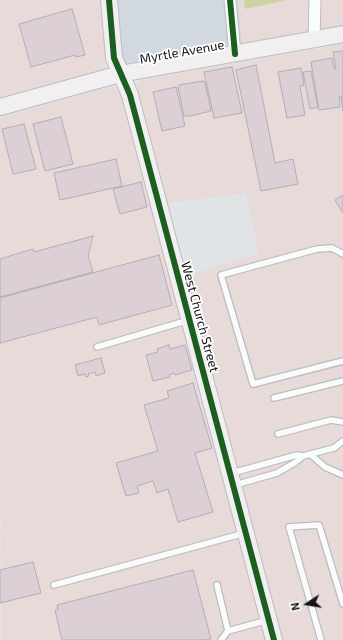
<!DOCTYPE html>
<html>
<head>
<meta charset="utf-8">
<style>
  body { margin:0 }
  #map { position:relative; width:343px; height:640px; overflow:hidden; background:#e1e4e7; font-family:"Exo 2",sans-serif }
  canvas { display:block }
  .north { position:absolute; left:287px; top:584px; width:40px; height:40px; -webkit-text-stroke:3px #fff; paint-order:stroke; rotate:258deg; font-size:11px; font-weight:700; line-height:16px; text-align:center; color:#121416 }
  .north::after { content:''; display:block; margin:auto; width:14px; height:18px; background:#121416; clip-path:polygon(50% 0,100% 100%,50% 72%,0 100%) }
</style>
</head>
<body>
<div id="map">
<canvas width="343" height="640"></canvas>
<div class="north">N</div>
</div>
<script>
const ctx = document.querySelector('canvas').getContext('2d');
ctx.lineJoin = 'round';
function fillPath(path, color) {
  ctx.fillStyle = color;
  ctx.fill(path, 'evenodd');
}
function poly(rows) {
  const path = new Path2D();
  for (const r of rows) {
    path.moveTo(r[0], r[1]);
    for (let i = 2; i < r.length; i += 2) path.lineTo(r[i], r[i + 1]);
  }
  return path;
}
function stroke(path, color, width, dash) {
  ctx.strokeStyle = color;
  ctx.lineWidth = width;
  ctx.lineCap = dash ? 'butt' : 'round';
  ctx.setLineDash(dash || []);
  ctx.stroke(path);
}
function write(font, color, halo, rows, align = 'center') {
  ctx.font = font + ' "Exo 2",sans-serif';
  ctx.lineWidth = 3.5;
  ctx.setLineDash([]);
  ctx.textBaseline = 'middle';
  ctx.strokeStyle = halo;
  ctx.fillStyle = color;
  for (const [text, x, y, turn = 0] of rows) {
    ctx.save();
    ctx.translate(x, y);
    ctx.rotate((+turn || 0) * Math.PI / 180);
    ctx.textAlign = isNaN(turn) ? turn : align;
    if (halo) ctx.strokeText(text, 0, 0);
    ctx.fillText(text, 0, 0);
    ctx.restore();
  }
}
fillPath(poly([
  [117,0,238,0,242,43,123,64,121,61]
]), '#d1d8e0');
fillPath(poly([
  [0,0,102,0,106,70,0,98],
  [238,0,343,0,343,26,242,43],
  [343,44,343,640,280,640,184,276,259,254,246,193,164,204,135,93,136,87,141,80],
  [111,87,114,87,119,90,122,95,268,640,1,640,0,117]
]), '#e7dad9');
fillPath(poly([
  [244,0,287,0,245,9]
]), '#ced3a4');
const building = poly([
  [72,9,85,55,76,57,75,55,31,67,19,24,72,9],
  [343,51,343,111,341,96,339,97,340,107,319,110,311,62,332,58,334,69,336,69,333,52,343,51],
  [256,65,275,163,293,159,298,184,261,191,236,70,256,65],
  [232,67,242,113,214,118,204,72,232,67],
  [301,68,304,85,300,86,305,115,287,118,278,72,301,68],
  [311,71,318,107,310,109,303,72,311,71],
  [203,81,203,82,205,82,211,111,190,116,184,116,178,87,180,86,179,85,203,81],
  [176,87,185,126,162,131,153,92,176,87],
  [61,117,73,164,45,171,33,124,61,117],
  [24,124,36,169,13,174,2,129,24,124],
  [116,159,122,186,60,200,54,173,116,159],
  [141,182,147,207,120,214,113,189,141,182],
  [343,195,343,213,335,200,343,195],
  [93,236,88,256,93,272,0,297,0,259,33,249,34,252,93,236],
  [159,255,172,305,99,325,97,317,0,343,0,298,159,255],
  [169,345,170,349,185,345,192,370,175,375,174,373,169,375,170,377,153,381,146,355,158,352,157,349,169,345],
  [101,358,105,373,96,376,95,372,88,374,89,376,86,377,85,374,78,376,75,365,101,358],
  [193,383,212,448,195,453,213,512,178,522,168,489,157,493,153,481,137,486,139,493,126,496,116,463,158,451,144,405,169,398,167,391,193,383],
  [33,562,41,593,0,603,0,570,33,562],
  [193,570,211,639,205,640,62,640,55,610,58,610,57,605,193,570]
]);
fillPath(building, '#dccfd5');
stroke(building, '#b1b0b2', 1);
const lane = poly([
  [343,254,332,248,317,249,221,275,253,384,343,361],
  [97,347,189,320],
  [274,398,343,381],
  [278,434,331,420,343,422],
  [310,454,325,467,343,475],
  [303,456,334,448,343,441],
  [232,473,297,455,303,456,296,462,277,473,235,485],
  [54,585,245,533],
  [217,585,228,631],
  [221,640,228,631,268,620],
  [321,640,289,527,319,525,343,604]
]);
const street = poly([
  [230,0,235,54],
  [314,39,315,0]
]);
const secondary = poly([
  [109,0,114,58,130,95,274,640],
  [0,107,120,74,343,34]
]);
stroke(lane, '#babdbf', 8);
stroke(street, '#babdbf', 13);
stroke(secondary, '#babdbf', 18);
stroke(lane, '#fafbfb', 5.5);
stroke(street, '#fafbfb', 11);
stroke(secondary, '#f1eff0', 16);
stroke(poly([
  [109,0,114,58,130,95,274,640],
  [230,0,235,54]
]), '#1b5e20', 6);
write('13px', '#121416', '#fff', [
  ["Myrtle Avenue",182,52,-10],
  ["West Church Street",200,317,75]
]);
</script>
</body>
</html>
